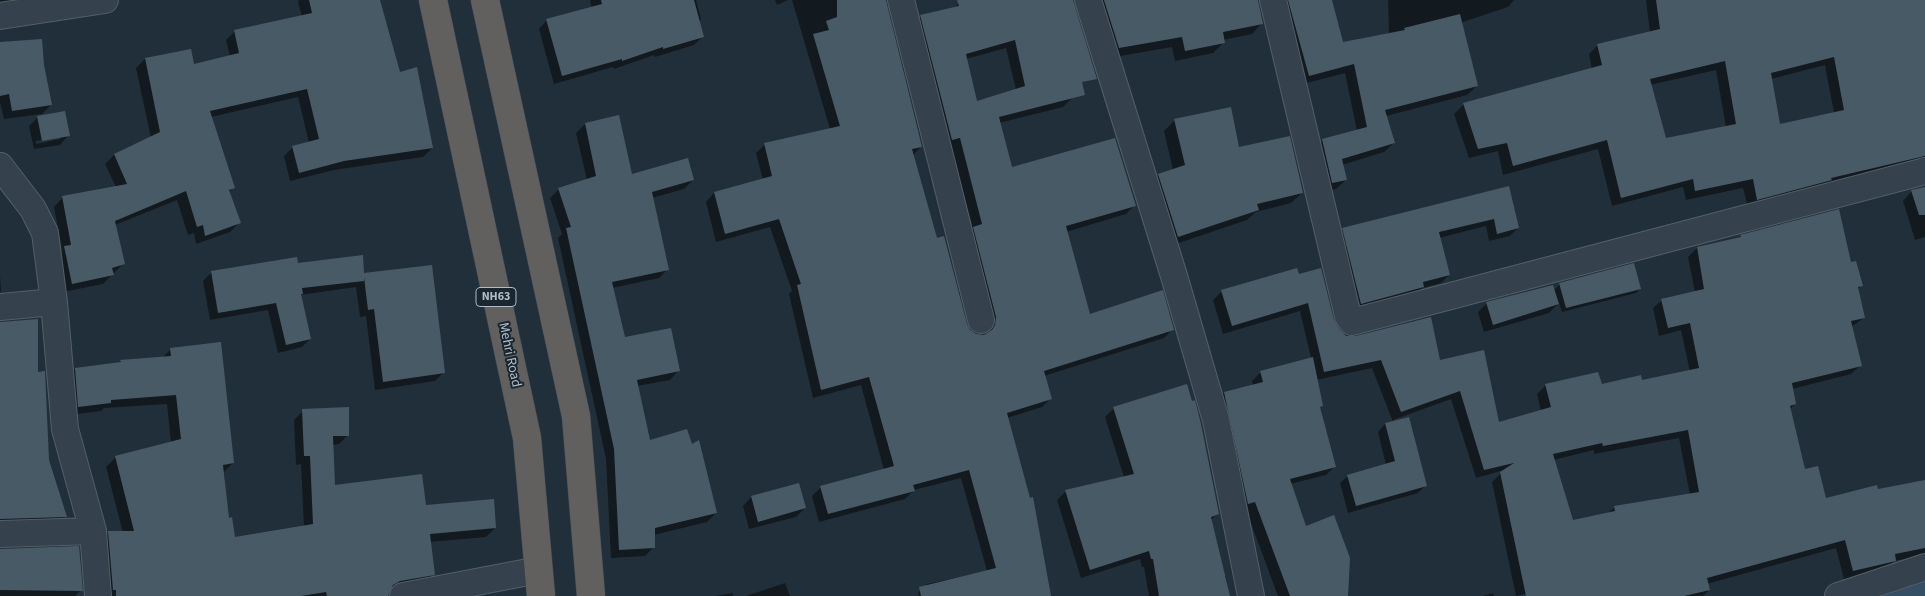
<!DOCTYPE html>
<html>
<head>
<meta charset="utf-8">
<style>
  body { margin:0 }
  canvas { display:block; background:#212f3b }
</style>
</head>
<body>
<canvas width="1925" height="596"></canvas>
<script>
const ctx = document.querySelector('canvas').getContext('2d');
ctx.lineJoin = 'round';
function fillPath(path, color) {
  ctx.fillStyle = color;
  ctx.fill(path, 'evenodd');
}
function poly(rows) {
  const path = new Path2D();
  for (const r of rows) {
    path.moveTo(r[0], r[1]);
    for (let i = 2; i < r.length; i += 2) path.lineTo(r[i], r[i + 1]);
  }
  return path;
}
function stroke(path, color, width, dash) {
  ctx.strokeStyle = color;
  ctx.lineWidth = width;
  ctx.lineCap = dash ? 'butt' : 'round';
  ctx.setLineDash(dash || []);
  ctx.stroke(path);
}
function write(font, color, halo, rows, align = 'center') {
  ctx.font = font + ' "Source Sans 3",sans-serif';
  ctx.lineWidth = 4;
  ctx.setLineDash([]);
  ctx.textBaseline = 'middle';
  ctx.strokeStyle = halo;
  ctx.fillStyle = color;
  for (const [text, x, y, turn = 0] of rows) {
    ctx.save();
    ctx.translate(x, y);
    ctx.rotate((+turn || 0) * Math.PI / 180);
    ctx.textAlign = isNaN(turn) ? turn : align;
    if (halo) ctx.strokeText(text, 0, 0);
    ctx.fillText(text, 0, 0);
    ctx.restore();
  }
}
fillPath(poly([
  [0,0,15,0,10,5,0,5],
  [299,0,379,0,399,73,432,148,423,157,334,170,290,181,284,156,293,147,309,143,298,97,211,117,233,188,229,192,239,223,230,232,196,244,194,233,188,235,177,200,115,225,124,263,103,284,63,292,55,256,62,250,54,207,63,197,116,187,105,164,114,155,151,138,136,68,145,59,193,66,230,57,226,40,235,31,302,17,298,2],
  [590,0,696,0,701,19,699,22,703,36,694,45,655,57,654,55,614,69,613,67,554,84,539,29,547,20,592,8],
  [775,0,788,0,777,5],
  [792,0,886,0,921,147,913,155,936,239,965,324,970,332,977,336,984,336,987,333,965,237,973,229,951,146,943,148,912,25,921,16,954,9,958,4,973,0,1050,0,1072,98,1063,107,999,123,1011,168,1135,205,1126,214,1066,232,1089,315,1173,329,1164,338,1044,376,1051,398,1042,407,1007,418,1050,596,919,596,918,593,927,584,987,571,961,478,914,490,905,499,819,522,812,496,821,487,884,470,861,385,813,398,789,294,792,291,770,227,716,242,706,202,714,193,763,180,756,153,765,144,830,129],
  [1006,48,1016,90,976,102,966,59],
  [1087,0,1257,0,1262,23,1252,34,1223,40,1224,42,1213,53,1175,61,1172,47,1109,58],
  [1275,0,1330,0,1342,43,1389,34,1388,0,1514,0,1508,7,1460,23,1477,86,1467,95,1386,116,1394,143,1384,152,1342,165,1346,180,1336,189,1323,192,1313,150,1322,141,1357,131,1345,73,1299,85],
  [1646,0,1925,0,1925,169,1748,208,1743,188,1686,200,1683,187,1612,206,1598,149,1503,175,1498,151,1469,158,1454,114,1464,104,1592,69,1589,54,1598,45,1650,33],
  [1825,65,1834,113,1779,125,1771,79],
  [1716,70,1726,127,1665,139,1650,85],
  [0,43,42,65,51,105,42,114,4,119,0,102],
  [38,117,68,136,60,145,34,149,29,126],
  [60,137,60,139,36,144,36,141],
  [1175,120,1238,148,1302,193,1291,203,1256,212,1247,220,1167,247,1148,185,1159,175,1173,170,1164,131],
  [585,124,631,175,693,180,684,189,652,198,668,269,659,278,612,288,624,339,678,371,670,380,637,386,649,442,716,513,707,522,654,535,654,547,645,556,611,558,606,459,558,238,562,234,550,198,559,189,587,180,576,133],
  [1925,187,1925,237,1915,240,1903,201,1912,191],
  [1508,188,1518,228,1510,236,1489,241,1486,226,1439,238,1449,275,1441,283,1422,288,1415,295,1353,312,1335,237,1343,229],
  [1741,236,1850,264,1862,285,1857,290,1864,318,1851,327,1860,366,1851,374,1792,389,1795,404,1790,409,1804,471,1825,499,1925,481,1925,555,1894,561,1886,569,1844,579,1836,548,1707,584,1709,590,1703,596,1535,596,1534,592,1516,596,1492,482,1504,470,1476,478,1451,399,1393,420,1425,486,1418,493,1348,513,1340,483,1348,476,1386,465,1378,432,1385,424,1393,422,1372,368,1316,380,1322,406,1319,408,1335,466,1326,475,1290,484,1305,527,1347,596,1278,596,1246,510,1215,402,1224,393,1253,386,1252,381,1261,372,1311,358,1300,311,1223,334,1213,300,1222,291,1298,275,1339,331,1346,337,1439,361,1498,423,1541,411,1537,394,1546,385,1601,386,1641,382,1690,372,1681,330,1659,336,1653,308,1662,300,1695,292,1688,257,1697,248,1738,239],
  [1679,438,1690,495,1615,507,1607,514,1572,522,1553,460,1594,450,1594,454],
  [297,264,362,275,443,373,435,381,375,390,366,316,360,317,356,287,300,295,310,339,302,347,278,353,268,310,210,320,203,281,212,272],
  [0,275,1,291,0,293],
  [1560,284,1640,289,1636,293,1562,312,1559,303,1549,313,1484,332,1478,312,1487,303,1554,290],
  [37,320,37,374,48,460,66,516,58,524,0,526,0,322],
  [171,349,233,463,224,472,228,519,234,538,304,527,301,464,296,465,294,420,303,411,348,435,339,444,332,445,334,486,425,507,495,528,486,537,429,542,433,574,424,584,389,590,387,596,104,596,99,542,109,533,123,533,106,467,116,457,171,443,167,404,104,408,101,411,69,415,66,378,75,369,119,363,121,361,162,358],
  [1114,408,1218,513,1210,521,1224,576,1226,576,1229,596,1149,596,1144,567,1142,567,1140,559,1081,578,1057,500,1066,491,1124,477,1105,417],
  [751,497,805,508,796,517,749,529,743,506],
  [0,550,81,590,75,596,0,596],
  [785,583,790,596,746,596],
  [733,593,733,596,715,596],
  [1493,593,1494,596,1483,596]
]), '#0007');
stroke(poly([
  [1891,596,1925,586]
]), '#344e64', 31);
fillPath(poly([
  [309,0,380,0,400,72,417,67,433,148,344,161,299,173,292,146,319,139,307,89,210,111,235,188,229,190,241,223,205,236,203,225,197,227,186,191,115,221,125,264,112,268,114,275,72,284,64,246,71,245,62,196,127,184,114,154,160,132,145,58,191,49,194,64,239,53,234,30,312,13],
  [601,0,694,0,704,37,663,49,663,47,622,61,622,59,562,76,546,19,602,4],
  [837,0,886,0,922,147,912,149,937,238,944,236,967,324,970,330,976,334,984,335,992,330,995,325,996,317,973,227,982,224,960,138,952,140,920,15,959,6,957,0,1073,0,1097,79,1082,82,1085,95,999,117,1012,167,1115,138,1136,206,1066,226,1090,314,1163,290,1174,330,1044,371,1052,399,1007,413,1030,498,1033,497,1051,596,921,596,919,587,996,568,969,470,913,485,915,491,828,514,820,486,894,466,869,377,821,390,797,285,801,284,779,219,725,234,714,192,772,176,764,143,840,126,813,34,829,30,826,21,837,17],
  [1015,40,1025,86,977,101,966,54],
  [1104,0,1258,0,1263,24,1223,32,1225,43,1185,51,1182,37,1119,48],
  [1288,0,1332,0,1343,42,1405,30,1404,28,1460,14,1478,86,1385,110,1395,143,1342,159,1347,180,1332,183,1322,139,1367,127,1354,64,1309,76],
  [1656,0,1925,0,1925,156,1831,178,1832,180,1757,200,1753,179,1695,191,1693,179,1621,198,1607,140,1513,166,1507,143,1478,149,1463,103,1602,65,1597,44,1660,29],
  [1834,57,1844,110,1780,124,1771,73],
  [1725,61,1736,124,1666,138,1650,79],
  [42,39,44,65,52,105,12,111,9,94,0,96,0,42],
  [1231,107,1239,147,1290,136,1303,193,1257,204,1259,210,1178,237,1158,174,1185,165,1174,119],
  [65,111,70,136,42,141,37,116],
  [619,115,632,174,688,158,694,180,652,192,669,270,612,282,625,337,671,328,680,371,637,380,650,440,687,429,692,444,699,440,717,513,655,528,655,548,619,550,614,449,566,228,571,227,558,188,596,176,585,123],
  [1509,186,1519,228,1497,234,1494,219,1439,232,1450,275,1423,282,1424,287,1361,304,1342,228],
  [1925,187,1925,215,1919,215,1911,190],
  [1839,209,1851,262,1856,261,1863,286,1858,287,1865,318,1851,321,1862,366,1792,383,1796,404,1790,406,1805,469,1818,466,1826,498,1877,485,1878,489,1925,480,1925,548,1895,554,1896,561,1853,571,1845,540,1707,578,1710,590,1684,596,1526,596,1500,472,1514,463,1484,470,1460,391,1401,412,1381,360,1324,372,1308,303,1232,326,1221,290,1297,268,1299,274,1321,268,1334,320,1340,330,1346,336,1356,336,1431,317,1440,360,1484,350,1499,422,1551,407,1545,384,1598,372,1602,384,1641,375,1642,380,1699,368,1690,323,1668,328,1661,299,1704,289,1697,247,1741,237,1740,235],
  [1688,430,1699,492,1614,506,1615,511,1573,520,1553,454,1602,443,1603,446],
  [363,255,364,273,432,265,445,373,383,382,374,309,368,310,364,277,364,281,302,288,303,294,301,294,311,339,286,345,276,303,218,313,211,271,297,257,298,263],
  [1634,263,1641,289,1566,308,1559,283],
  [1553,285,1559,304,1493,325,1486,302],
  [38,319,38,372,45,371,49,460,67,517,0,519,0,322],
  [221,342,234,463,223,465,229,518,232,517,235,537,313,524,310,456,304,456,302,409,349,407,349,436,333,436,335,485,422,474,426,505,494,499,496,528,430,534,435,575,400,581,393,585,388,596,327,596,326,592,301,596,116,596,116,590,113,590,108,531,134,531,115,456,181,439,176,395,111,400,111,403,78,407,75,368,121,362,120,360,171,356,170,348],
  [1313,357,1323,406,1320,407,1336,467,1290,479,1306,526,1334,515,1350,558,1348,596,1290,596,1255,502,1248,504,1224,392,1263,382,1260,371],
  [1187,384,1192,401,1195,400,1201,424,1219,514,1211,517,1230,596,1159,596,1153,559,1151,559,1149,551,1090,570,1065,490,1134,474,1113,407],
  [1409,417,1427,486,1356,506,1347,475,1395,461,1385,423],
  [799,483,806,508,758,522,751,496],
  [79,546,83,591,0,590,0,549]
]), '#495a67');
const minor = poly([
  [901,0,981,320],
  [1088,0,1174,276,1216,420,1251,596],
  [1273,0,1348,316,1352,322,1925,171],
  [0,16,105,0],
  [0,166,33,209,45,233,54,302,65,429,93,531,98,596],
  [0,307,54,302],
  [0,534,93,531],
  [403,596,539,570],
  [1838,596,1925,567]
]);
const trunk = poly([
  [433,0,527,438,541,596],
  [485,0,576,416,591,596]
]);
stroke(minor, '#535f69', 28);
stroke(trunk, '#404c56', 29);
stroke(minor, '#35414c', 26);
stroke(trunk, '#62605e', 28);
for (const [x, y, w] of [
  [496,297,40]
]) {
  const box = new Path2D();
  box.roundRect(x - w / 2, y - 9.5, w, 19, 4);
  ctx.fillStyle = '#1a2630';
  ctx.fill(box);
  stroke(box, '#b0bcc8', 1);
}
write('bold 12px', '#b0bcc8', null, [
  ["NH63",496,297]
]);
write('14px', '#b0bcc8', '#1a2630', [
  ["Mehri Road",509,355,78]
]);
</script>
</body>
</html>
